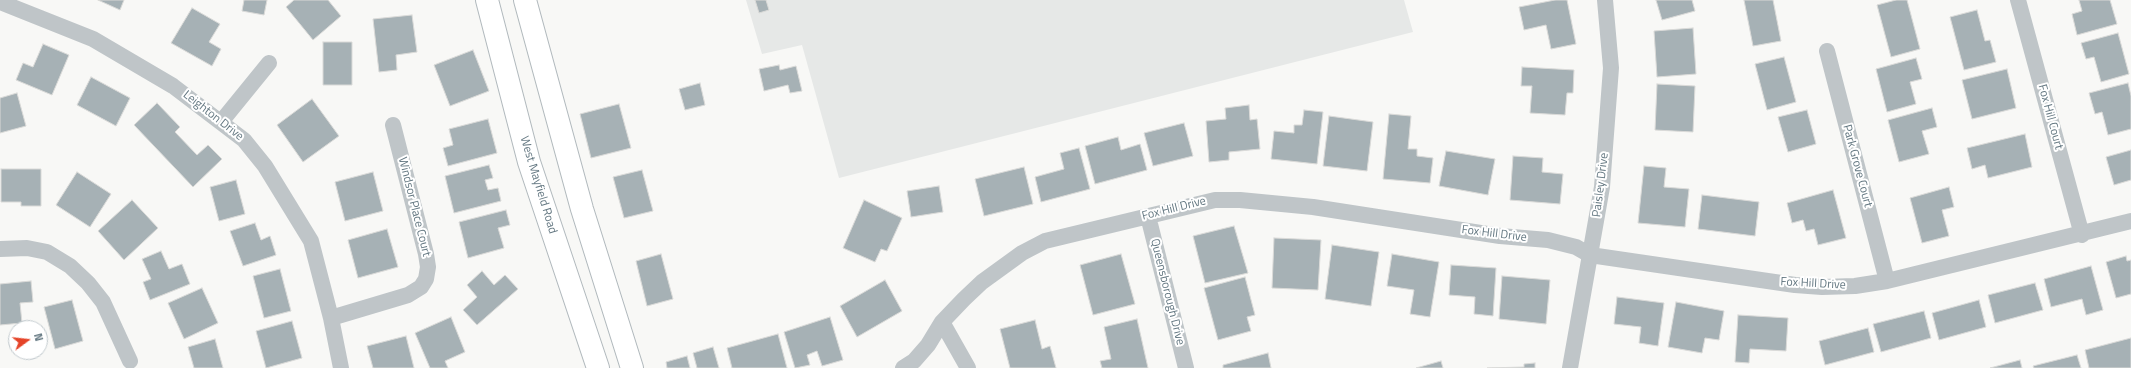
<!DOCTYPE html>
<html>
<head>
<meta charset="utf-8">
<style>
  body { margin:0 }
  #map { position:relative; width:2131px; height:368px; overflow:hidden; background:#f8f8f6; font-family:"Titillium Web",sans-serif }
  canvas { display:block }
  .north { position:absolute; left:8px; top:320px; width:40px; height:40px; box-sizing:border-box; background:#fff; border:1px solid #c1c9cd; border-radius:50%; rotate:75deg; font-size:11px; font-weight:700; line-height:16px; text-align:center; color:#637781 }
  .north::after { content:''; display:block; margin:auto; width:14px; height:18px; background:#e54429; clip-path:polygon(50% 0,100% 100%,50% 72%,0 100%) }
</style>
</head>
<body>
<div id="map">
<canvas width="2131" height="368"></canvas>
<div class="north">N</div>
</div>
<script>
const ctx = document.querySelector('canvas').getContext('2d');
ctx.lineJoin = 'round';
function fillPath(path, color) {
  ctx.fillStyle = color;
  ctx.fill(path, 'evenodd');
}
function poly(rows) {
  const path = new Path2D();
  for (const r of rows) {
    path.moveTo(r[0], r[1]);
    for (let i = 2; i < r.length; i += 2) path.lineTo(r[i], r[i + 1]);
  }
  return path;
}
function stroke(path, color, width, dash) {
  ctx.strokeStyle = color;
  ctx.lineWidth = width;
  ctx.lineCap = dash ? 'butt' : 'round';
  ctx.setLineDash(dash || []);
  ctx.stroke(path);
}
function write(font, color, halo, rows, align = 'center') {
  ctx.font = font + ' "Titillium Web",sans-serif';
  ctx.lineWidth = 4;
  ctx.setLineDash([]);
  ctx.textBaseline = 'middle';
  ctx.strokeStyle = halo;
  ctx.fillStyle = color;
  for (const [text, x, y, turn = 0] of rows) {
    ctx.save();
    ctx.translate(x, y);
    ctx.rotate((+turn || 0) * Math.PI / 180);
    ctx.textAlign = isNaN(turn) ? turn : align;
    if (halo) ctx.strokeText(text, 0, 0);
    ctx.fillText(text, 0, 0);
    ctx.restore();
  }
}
fillPath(poly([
  [746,0,1404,0,1413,32,839,178,802,45,762,54]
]), '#e6e8e7');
const building = poly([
  [98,0,124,0,120,10,98,0],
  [244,0,267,0,264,15,242,11,244,0],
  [294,0,328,0,341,16,313,40,286,7,294,0],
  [755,0,766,0,769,10,759,13,755,0],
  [1555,0,1567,0,1576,44,1551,49,1546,25,1524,30,1519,7,1555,0],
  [1656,0,1692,0,1695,11,1662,20,1656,0],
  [1744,0,1773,0,1781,41,1753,46,1744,0],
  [1896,0,1907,0,1920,49,1891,57,1877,5,1896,0],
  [2079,0,2110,0,2117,24,2077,35,2072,14,2082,11,2079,0],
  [192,8,220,24,209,42,221,49,212,66,171,43,192,8],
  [1977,10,1985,41,1990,40,1996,62,1964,70,1950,17,1977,10],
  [412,15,417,52,396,55,397,70,379,72,373,19,412,15],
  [1693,28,1696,74,1657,77,1654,31,1693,28],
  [2118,33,2129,74,2101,82,2094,57,2086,59,2081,43,2118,33],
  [323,42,352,42,352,85,323,85,323,42],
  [43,44,69,55,52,95,16,80,23,63,33,67,43,44],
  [473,50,489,91,450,106,434,65,473,50],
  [1784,57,1796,102,1767,110,1755,64,1784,57],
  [1916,58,1922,79,1910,82,1916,104,1887,112,1876,69,1916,58],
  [779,65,780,70,796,66,802,91,790,93,788,85,764,91,759,69,779,65],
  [1522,67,1574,70,1573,93,1567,93,1565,115,1530,113,1532,86,1521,86,1522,67],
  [2007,69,2016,108,1972,119,1962,80,2007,69],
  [91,77,130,98,116,126,77,105,91,77],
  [700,83,705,105,685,110,679,89,700,83],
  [2128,83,2131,96,2131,129,2108,135,2102,112,2095,114,2089,93,2128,83],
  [1657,84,1695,86,1693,132,1655,130,1657,84],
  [17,93,26,126,0,133,0,98,17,93],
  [312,99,339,136,303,162,277,125,312,99],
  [157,103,180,127,175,132,197,155,208,145,222,159,193,187,134,125,157,103],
  [619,104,631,148,591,158,580,114,619,104],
  [1249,105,1250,120,1257,119,1260,149,1229,152,1229,160,1209,162,1206,121,1226,119,1225,108,1249,105],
  [1932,108,1937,127,1922,131,1929,154,1899,162,1888,120,1932,108],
  [1304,110,1323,112,1317,164,1271,159,1274,131,1294,133,1294,125,1302,125,1304,110],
  [1807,110,1816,144,1788,152,1778,117,1807,110],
  [1389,114,1411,116,1408,149,1417,149,1417,156,1433,158,1430,183,1383,179,1389,114],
  [1329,116,1373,122,1367,171,1323,166,1329,116],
  [488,119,497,153,448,166,443,148,453,145,449,129,488,119],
  [1184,123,1193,156,1153,166,1144,133,1184,123],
  [2025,134,2032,167,1988,178,1985,165,1972,169,1967,148,2025,134],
  [1118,137,1121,150,1140,144,1147,170,1095,184,1085,146,1118,137],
  [1079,148,1090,189,1041,202,1035,177,1064,169,1060,153,1079,148],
  [2131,150,2131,180,2114,185,2106,157,2131,150],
  [1446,151,1495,159,1488,195,1439,186,1446,151],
  [1513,156,1543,158,1542,172,1563,174,1560,204,1510,200,1513,156],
  [489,165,493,178,485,180,488,190,498,188,501,201,454,213,445,176,489,165],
  [1644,166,1666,168,1664,187,1689,189,1685,227,1638,223,1644,166],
  [1024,167,1033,204,984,216,975,179,1024,167],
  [1,169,41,169,41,206,21,206,21,202,1,202,1,169],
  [642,170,653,211,624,218,613,177,642,170],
  [77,172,111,194,90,227,56,205,77,172],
  [373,172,383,211,345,221,335,182,373,172],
  [236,180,245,214,219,221,210,187,236,180],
  [939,186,943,212,911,217,907,191,939,186],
  [1949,187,1954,207,1942,210,1949,236,1922,243,1910,198,1949,187],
  [1833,190,1846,238,1818,245,1814,229,1806,231,1803,220,1792,223,1787,203,1833,190],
  [1702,195,1759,202,1755,236,1698,229,1702,195],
  [132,200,158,228,124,260,98,231,132,200],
  [864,200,902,218,887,251,881,249,875,262,843,248,864,200],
  [506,210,510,225,498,228,504,248,468,258,459,222,506,210],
  [255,223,261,240,270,236,276,255,243,266,230,231,255,223],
  [1234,226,1248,273,1205,283,1193,236,1234,226],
  [387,229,398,267,358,278,348,240,387,229],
  [1274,238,1321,240,1318,290,1272,288,1274,238],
  [1332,245,1379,252,1371,306,1325,299,1332,245],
  [161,251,169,269,182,264,190,284,150,300,143,282,151,279,142,259,161,251],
  [661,254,673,299,647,306,636,261,661,254],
  [1121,254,1135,304,1093,315,1080,265,1121,254],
  [1392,254,1439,262,1430,317,1410,314,1414,290,1387,286,1392,254],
  [2126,256,2127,261,2131,260,2131,294,2116,298,2106,262,2126,256],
  [1451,265,1496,268,1493,316,1474,314,1475,297,1449,295,1451,265],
  [2091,266,2103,310,2086,315,2082,299,2051,307,2044,279,2091,266],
  [280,269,291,311,264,318,253,276,280,269],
  [482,271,494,285,505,275,518,289,477,325,463,310,477,297,467,285,482,271],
  [1502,276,1550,280,1546,324,1499,319,1502,276],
  [1245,277,1255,315,1247,317,1251,331,1218,340,1204,288,1245,277],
  [885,280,902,311,857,337,840,306,885,280],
  [31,281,33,302,20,303,22,323,0,325,0,284,31,281],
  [2035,283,2043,310,1995,323,1988,295,2035,283],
  [202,288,218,323,184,339,168,303,202,288],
  [1617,297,1664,303,1658,346,1639,343,1641,327,1614,324,1617,297],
  [72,300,83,341,55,349,44,307,72,300],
  [1979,300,1986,327,1939,340,1932,313,1979,300],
  [1676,302,1724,311,1719,340,1705,338,1702,353,1668,347,1676,302],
  [1924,311,1931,338,1881,352,1873,324,1924,311],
  [1738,315,1788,318,1786,351,1750,349,1749,363,1735,362,1738,315],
  [451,317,465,352,445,361,448,368,430,368,415,333,451,317],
  [830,317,843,360,822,366,817,351,807,355,810,365,795,368,784,332,830,317],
  [1137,319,1148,368,1102,368,1100,361,1111,359,1104,327,1137,319],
  [1035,320,1042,349,1050,346,1056,368,1010,368,1000,329,1035,320],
  [292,321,302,358,266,368,256,331,292,321],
  [1868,328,1874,352,1825,365,1819,341,1868,328],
  [778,334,787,368,732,368,727,348,778,334],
  [406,336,414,368,373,368,367,346,406,336],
  [2131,338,2131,368,2089,368,2085,350,2131,338],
  [215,339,223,368,194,368,188,347,215,339],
  [713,347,719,368,697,368,693,353,713,347],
  [1268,353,1271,368,1223,368,1223,365,1268,353],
  [2077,355,2081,368,2034,368,2033,366,2077,355],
  [687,356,690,368,667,368,666,362,687,356],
  [2020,360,2022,368,1990,368,2020,360],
  [1441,361,1443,368,1416,368,1441,361],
  [1535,363,1535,368,1487,368,1524,367,1524,364,1535,363]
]);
fillPath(building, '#a6b1b5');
stroke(building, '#dadad8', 1);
const secondary = poly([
  [487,0,529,162,598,368],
  [525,0,582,209,632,368]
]);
stroke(secondary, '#b1b9bd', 24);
stroke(poly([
  [2018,0,2082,235],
  [0,2,93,39,173,86,244,140,265,166,311,241,331,318,341,368],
  [1827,51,1887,281],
  [221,122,269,63],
  [1148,216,1186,368],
  [0,249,27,248,47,252,70,266,88,283,103,302,130,361],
  [331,318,408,295,421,287,426,279,428,267,426,254,393,125],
  [942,322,968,368],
  [903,368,914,361,928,345,942,322,964,299,982,282,1022,253,1045,241,1215,200,1240,200,1313,207,1500,236,1548,240,1576,247,1590,255,1795,285,1822,287,1855,286,1887,281,2131,221],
  [1570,368,1602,187,1611,68,1605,0]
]), '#bfc5c8', 16);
stroke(secondary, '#fff', 22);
write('12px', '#637781', '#fff', [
  ["Leighton Drive",213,116,38],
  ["Fox Hill Court",2050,117,75],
  ["Park Grove Court",1857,166,75],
  ["West Mayfield Road",538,185,73],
  ["Paisley Drive",1601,185,-83],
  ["Windsor Place Court",414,207,76],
  ["Fox Hill Drive",1174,209,-14],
  ["Fox Hill Drive",1494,234,7],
  ["Fox Hill Drive",1813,284,3],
  ["Queensborough Drive",1167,292,76]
]);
</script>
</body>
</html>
